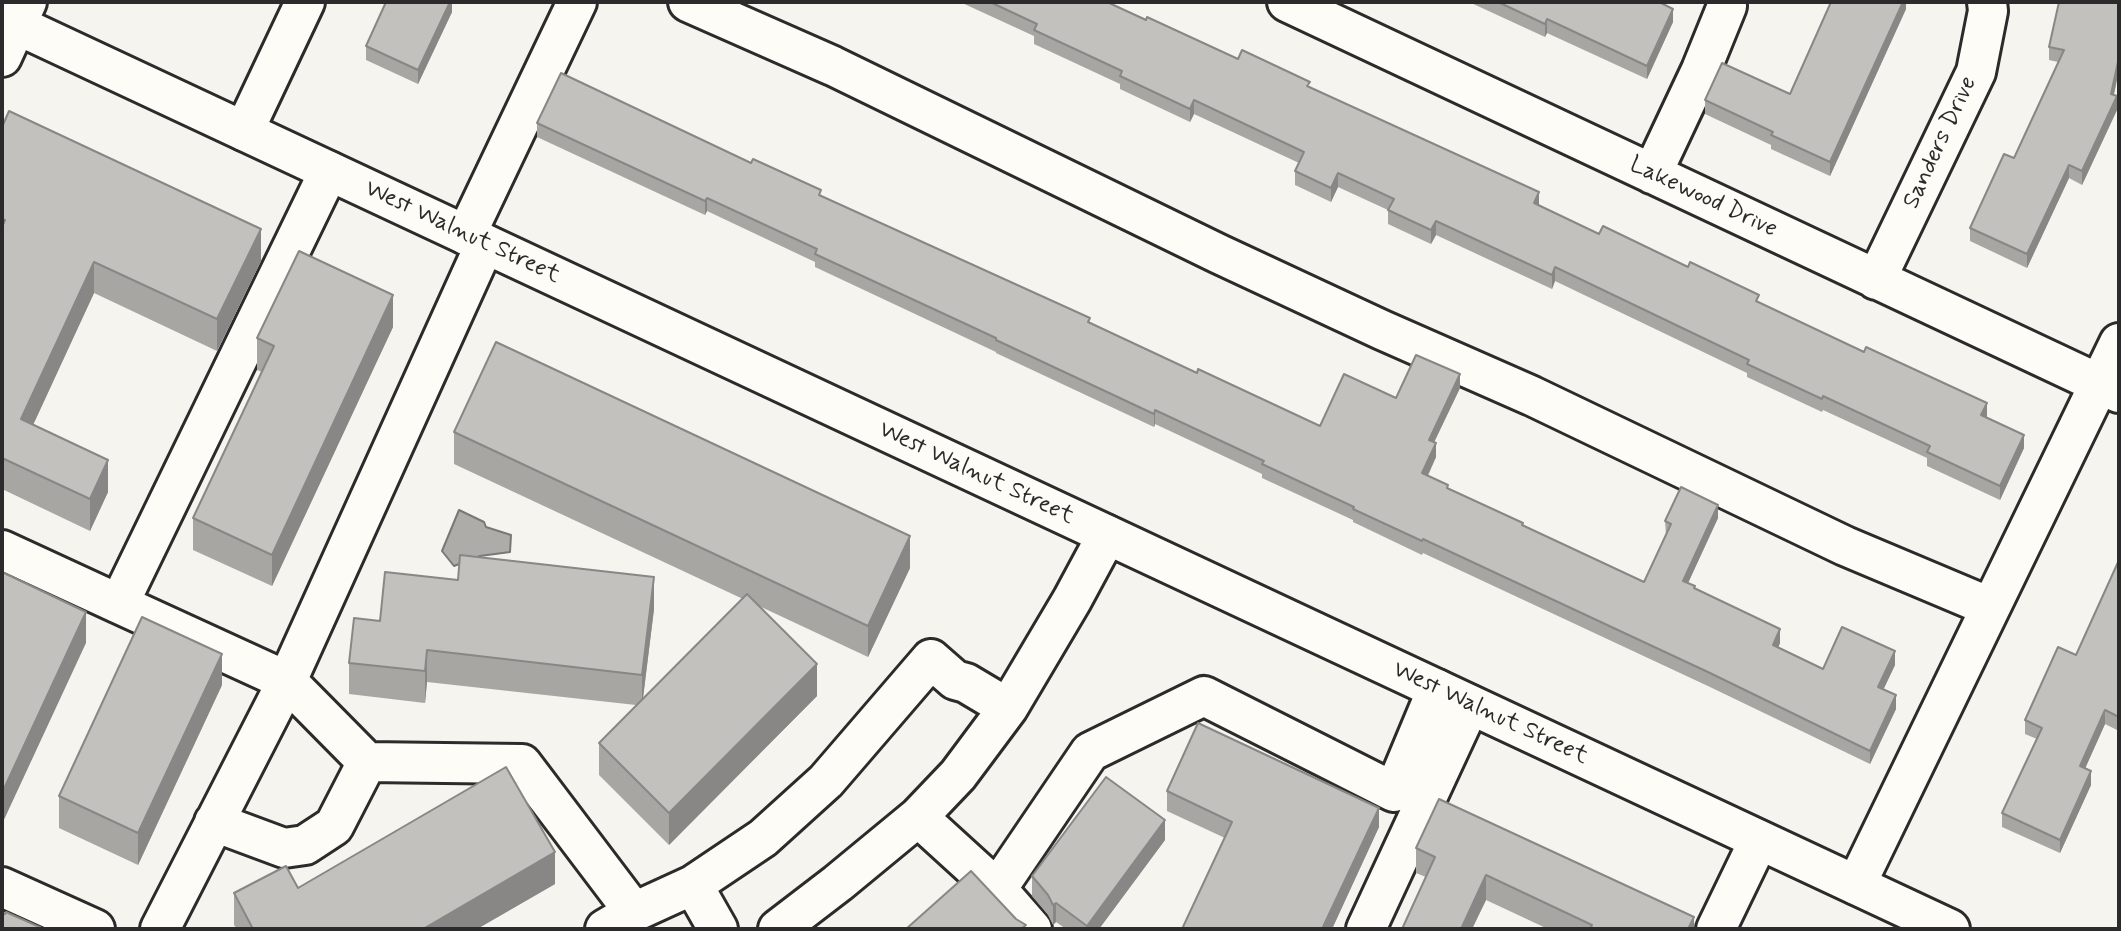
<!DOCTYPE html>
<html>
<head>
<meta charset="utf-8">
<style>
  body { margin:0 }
  #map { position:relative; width:2121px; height:931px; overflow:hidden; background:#f5f4ef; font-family:Mynerve,sans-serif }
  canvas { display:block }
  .frame { position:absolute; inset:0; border:4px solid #2b2b2b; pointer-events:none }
</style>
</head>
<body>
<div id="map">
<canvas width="2121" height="931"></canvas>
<div class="frame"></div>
</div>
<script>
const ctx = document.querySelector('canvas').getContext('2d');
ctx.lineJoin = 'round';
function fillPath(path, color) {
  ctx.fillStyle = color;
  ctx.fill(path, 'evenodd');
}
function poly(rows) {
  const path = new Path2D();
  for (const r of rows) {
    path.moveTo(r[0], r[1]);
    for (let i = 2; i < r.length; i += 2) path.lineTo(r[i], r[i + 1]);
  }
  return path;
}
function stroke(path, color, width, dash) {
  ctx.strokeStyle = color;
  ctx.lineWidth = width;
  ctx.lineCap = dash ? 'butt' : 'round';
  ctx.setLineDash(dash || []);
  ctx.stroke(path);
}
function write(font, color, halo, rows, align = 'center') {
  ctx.font = font + ' Mynerve,sans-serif';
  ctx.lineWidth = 6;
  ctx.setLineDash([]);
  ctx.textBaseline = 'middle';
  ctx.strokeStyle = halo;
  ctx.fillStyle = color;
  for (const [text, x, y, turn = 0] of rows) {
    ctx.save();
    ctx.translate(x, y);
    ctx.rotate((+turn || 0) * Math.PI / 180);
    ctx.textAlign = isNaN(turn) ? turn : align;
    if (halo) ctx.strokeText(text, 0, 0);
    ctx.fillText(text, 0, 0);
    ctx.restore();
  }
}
const water = poly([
  [459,510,484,522,486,527,511,535,510,552,480,556,454,566,442,551,459,510]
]);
fillPath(water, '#adaca9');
stroke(water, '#797877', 2);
const minor = poly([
  [688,2,833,66,1219,254,1382,330,1532,396,1845,546,1990,607],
  [1287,2,2119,393],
  [2,57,27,2],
  [244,131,305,2],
  [1652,174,1701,70,1727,6,1726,2],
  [466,235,577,2],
  [1876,280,1976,72,1988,11,1987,2],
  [2,550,119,604,329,171],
  [119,604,287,681,485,244],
  [918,817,997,889,1032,929],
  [214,822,284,848,305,845,334,826,367,762],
  [693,885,718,929],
  [1856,885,2119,343],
  [2,887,95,929],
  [997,889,1090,752,1204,696,1394,792,1437,689],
  [160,929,287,681,367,762,522,764,634,912],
  [605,929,634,912,693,885,763,838,826,781,931,659,955,680,966,683,1008,708],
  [778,929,838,883,918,817,958,775,1008,708,1072,600,1107,535],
  [1366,929,1470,705],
  [1716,929,1759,840]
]);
const major = poly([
  [2,18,1950,929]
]);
stroke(minor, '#2b2b2b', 44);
stroke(major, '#2b2b2b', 44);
stroke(minor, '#fdfcf7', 38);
stroke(major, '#fdfcf7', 38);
fillPath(poly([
  [452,2,452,12,418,84,366,60,366,46],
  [960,2,1107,2,1238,59,1310,87,1539,206,1599,234,1759,303,1986,417,2024,448,2000,500,1927,466,1927,458,1823,410,1822,412,1747,377,1747,373,1555,281,1552,289,1436,235,1431,244,1388,224,1388,210,1338,187,1331,202,1295,185,1295,171,1299,163,1194,114,1190,122,1120,89,1120,84,1034,44,1034,36],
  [1469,2,1659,2,1673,22,1647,79,1547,33,1545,37],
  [1903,2,1906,2,1906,9,1830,176,1771,149,1771,145,1705,114,1705,100,1790,94],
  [2119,2,2119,70,2114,95,2117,110,2082,185,2069,178,2027,268,1970,241,1970,228,2014,158,2058,62,2049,60,2049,47],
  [537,123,821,196,1197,373,1320,426,1396,398,1460,388,1434,442,1436,457,1428,476,1448,488,1523,526,1644,582,1666,535,1665,521,1718,518,1688,583,1695,589,1780,643,1778,648,1823,669,1895,665,1883,690,1896,709,1870,764,1710,687,1423,553,1422,555,1353,522,1353,520,1262,478,1262,474,1155,424,1154,427,996,353,996,352,815,267,815,262,707,211,705,215,537,137],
  [2,127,261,261,217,351,94,293,33,425,108,492,90,531,2,489],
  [393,327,272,586,193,550,193,518,262,372,257,370,257,338],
  [454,432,910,568,868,657,759,606,817,696,669,845,599,775,599,743,636,705,427,682,425,703,349,694,349,663,380,621,654,609,643,698,743,599,454,464],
  [2119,560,2119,731,2105,724,2085,768,2091,785,2060,853,2002,827,2002,813,2037,739,2025,734,2025,720,2076,655],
  [222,685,138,865,59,828,59,796],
  [1167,791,1379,827,1332,929,1182,929,1225,838,1167,811],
  [1165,840,1099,929,1066,929,1056,922,1053,925,1048,915,1032,896,1032,876],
  [1416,848,1694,929,1548,929,1486,900,1472,929,1402,929,1426,877,1416,873],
  [555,884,477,929,237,929,234,925,234,893,298,888]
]), '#a7a6a3');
fillPath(poly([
  [450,2,452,2,452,12,418,84,418,70],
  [1903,2,1906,2,1906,9,1830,176,1830,162],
  [1673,9,1673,22,1647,79,1647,66],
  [1547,19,1547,33,1545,37,1545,24],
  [2119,57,2119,70,2111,107,2111,94],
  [2117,96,2117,110,2082,185,2082,171],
  [1194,100,1194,114,1190,122,1190,109],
  [2069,165,2069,178,2027,268,2027,254],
  [1338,173,1338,187,1331,202,1331,188],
  [1539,192,1539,206,1534,203],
  [707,198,707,211,705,215,705,201],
  [1436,221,1436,235,1431,244,1431,230],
  [261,229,261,261,217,351,217,319],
  [94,262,94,293,21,451,21,419],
  [1555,267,1555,281,1552,289,1552,275],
  [393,295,393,327,272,586,272,555],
  [1460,374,1460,388,1429,453,1429,440],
  [1987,403,1987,417,1981,429,1981,415],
  [1155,410,1155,424,1154,427,1154,414],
  [2024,435,2024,448,2000,500,2000,486],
  [1436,443,1436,457,1422,487,1422,473],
  [108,460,108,492,90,531,90,499],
  [1718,505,1718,518,1683,594,1683,581],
  [910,536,910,568,868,657,868,626],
  [654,577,654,609,642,706,642,675],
  [86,612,86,643,2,824,2,793],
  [1780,629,1780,643,1773,659,1773,645],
  [427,650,427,682,425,703,425,671],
  [1895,651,1895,665,1878,701,1878,687],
  [222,654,222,685,138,865,138,833],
  [817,664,817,696,669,845,669,813],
  [1896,695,1896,709,1870,764,1870,751],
  [2105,710,2105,724,2080,780,2080,766],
  [2091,771,2091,785,2060,853,2060,840],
  [1379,808,1379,827,1332,929,1322,929],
  [1165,820,1165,840,1099,929,1087,929,1087,926],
  [555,852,555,884,477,929,423,929],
  [1486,875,1486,900,1472,929,1461,929],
  [1056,903,1056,922,1053,925,1053,905],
  [1694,917,1694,929,1688,929]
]), '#888785');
const building = poly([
  [386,2,450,2,418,70,366,46,386,2],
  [990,2,1107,2,1146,20,1147,17,1238,59,1242,50,1310,82,1307,86,1539,192,1534,203,1599,234,1603,226,1688,267,1690,262,1759,295,1756,301,1864,352,1866,347,1987,403,1981,415,2024,435,2000,486,1927,452,1930,446,1823,396,1822,399,1747,364,1749,360,1555,267,1552,275,1436,221,1431,230,1388,210,1394,199,1338,173,1331,188,1295,171,1304,152,1194,100,1190,109,1120,76,1122,71,1034,30,1037,24,990,2],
  [1498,2,1659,2,1673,9,1647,66,1547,19,1545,24,1498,2],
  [1831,2,1903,2,1830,162,1771,135,1773,132,1705,100,1722,63,1790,94,1831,2],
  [2059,2,2119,2,2119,57,2111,94,2117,96,2082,171,2069,165,2027,254,1970,228,2004,154,2014,158,2064,50,2049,47,2059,2],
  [561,73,751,163,753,159,821,190,819,195,1090,318,1088,322,1197,373,1198,369,1320,426,1344,374,1396,398,1416,355,1460,374,1429,440,1436,443,1422,473,1448,485,1447,488,1523,523,1522,525,1644,582,1671,524,1665,521,1681,487,1718,505,1683,581,1695,586,1694,588,1780,629,1773,645,1823,669,1842,627,1895,651,1878,687,1896,695,1870,751,1710,673,1423,539,1422,541,1353,509,1354,507,1262,464,1264,461,1155,410,1154,414,996,340,996,338,815,254,817,249,707,198,705,201,537,123,561,73],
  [9,111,261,229,217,319,94,262,21,419,108,460,90,499,2,458,2,227,5,220,2,219,2,127,9,111],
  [299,251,393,295,272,555,193,518,274,346,257,338,299,251],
  [496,342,910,536,868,626,454,432,496,342],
  [460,555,654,577,642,675,427,650,425,671,349,663,354,618,380,621,385,572,458,580,460,555],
  [2119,560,2119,717,2105,710,2080,766,2091,771,2060,840,2002,813,2042,728,2025,720,2058,647,2076,655,2119,560],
  [2,572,86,612,2,793,2,572],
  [747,594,817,664,669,813,599,743,747,594],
  [142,617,222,654,138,833,59,796,142,617],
  [1198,723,1379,808,1322,929,1182,929,1232,822,1167,791,1198,723],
  [506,767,555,852,423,929,253,929,234,893,286,866,298,888,506,767],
  [1106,777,1165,820,1087,926,1056,903,1053,905,1048,895,1032,876,1106,777],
  [1439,799,1694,917,1688,929,1590,929,1592,925,1486,875,1461,929,1402,929,1435,857,1416,848,1439,799],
  [971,871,1016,919,1026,925,1021,929,906,929,971,871],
  [6,912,44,929,2,929,2,913,5,914,6,912]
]);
fillPath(building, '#c2c1be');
stroke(building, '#888785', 2);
write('24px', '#2b2b2b', '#fdfcf7', [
  ["Sanders Drive",1941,143,-65],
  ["Lakewood Drive",1703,198,25],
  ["West Walnut Street",462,233,25],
  ["West Walnut Street",976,474,25],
  ["West Walnut Street",1490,714,25]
]);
</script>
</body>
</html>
